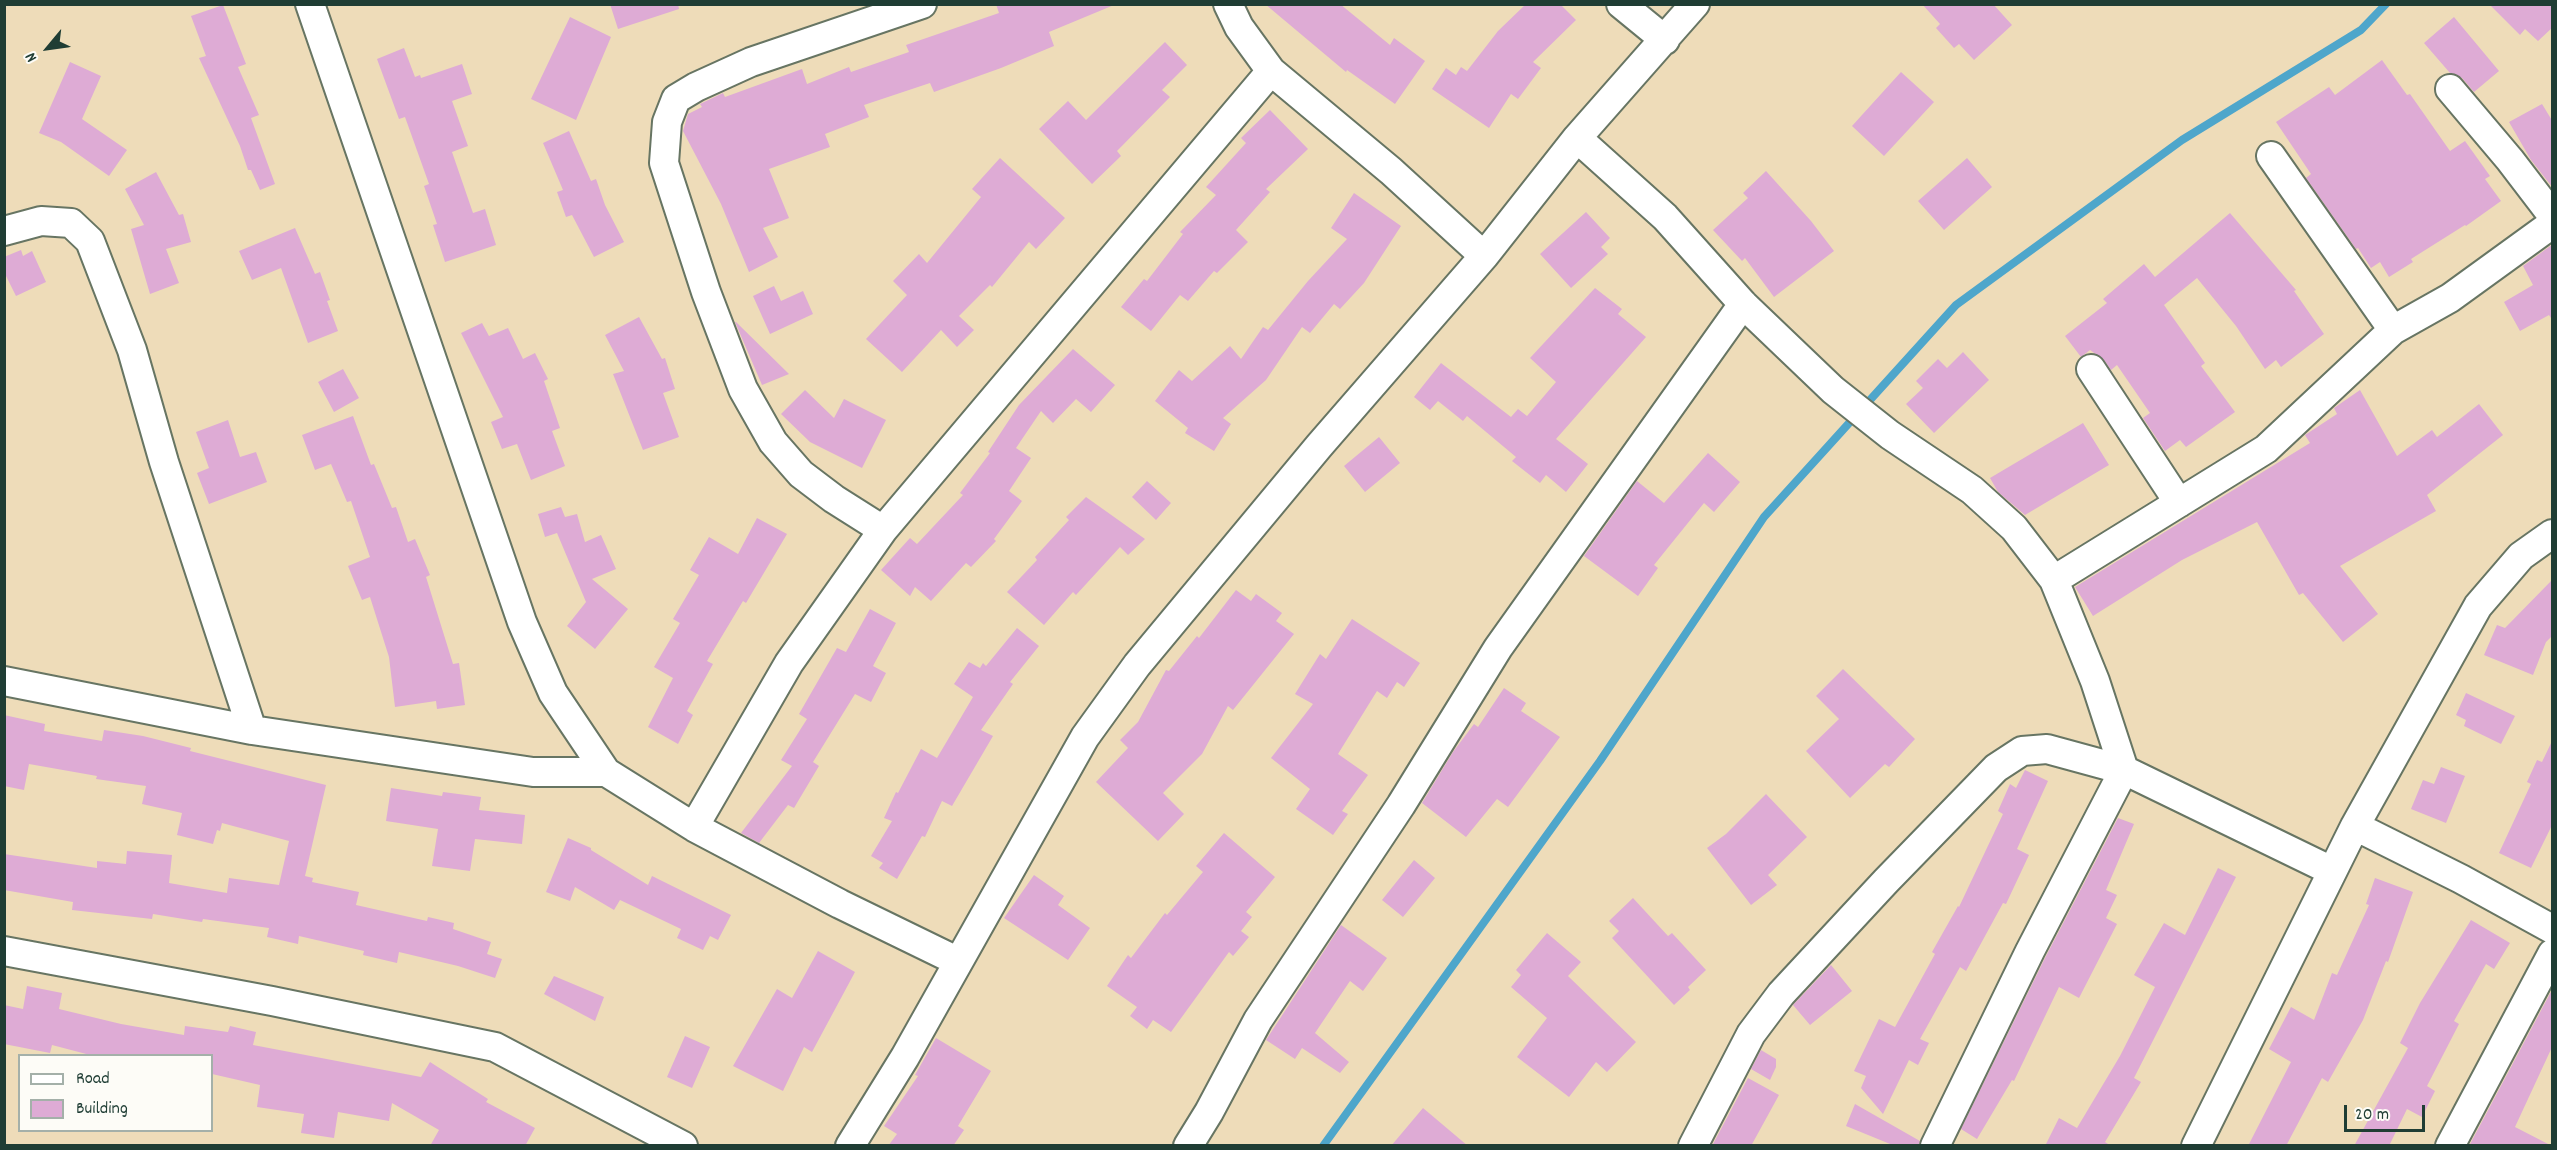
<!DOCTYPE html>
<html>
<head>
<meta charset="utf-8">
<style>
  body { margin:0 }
  #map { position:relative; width:2557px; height:1150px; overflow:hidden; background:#eedcb9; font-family:Dekko,sans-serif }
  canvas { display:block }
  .frame { position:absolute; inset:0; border:6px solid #1f3d34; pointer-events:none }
  .legend { position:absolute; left:18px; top:1054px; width:195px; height:78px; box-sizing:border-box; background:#fdfcf7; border:2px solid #a4b0a9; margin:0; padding:8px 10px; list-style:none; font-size:18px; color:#1f3d34 }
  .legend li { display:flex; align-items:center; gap:12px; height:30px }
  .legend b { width:30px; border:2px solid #a4b0a9 }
  .north { position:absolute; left:18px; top:18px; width:60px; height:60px; -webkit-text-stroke:4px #fdfcf7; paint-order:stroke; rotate:241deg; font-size:16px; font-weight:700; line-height:24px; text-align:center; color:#1f3d34 }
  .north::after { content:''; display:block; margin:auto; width:21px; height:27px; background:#1f3d34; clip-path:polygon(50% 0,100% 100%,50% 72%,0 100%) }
  .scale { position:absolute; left:2344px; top:1105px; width:81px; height:27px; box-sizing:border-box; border:3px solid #1f3d34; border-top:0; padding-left:8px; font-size:18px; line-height:21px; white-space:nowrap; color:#1f3d34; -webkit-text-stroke:4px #fdfcf7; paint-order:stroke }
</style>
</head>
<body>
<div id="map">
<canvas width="2557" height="1150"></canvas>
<div class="frame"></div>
<ul class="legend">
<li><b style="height:8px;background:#fff"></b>Road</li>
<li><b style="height:16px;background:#deabd5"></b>Building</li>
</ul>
<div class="north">N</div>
<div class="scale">20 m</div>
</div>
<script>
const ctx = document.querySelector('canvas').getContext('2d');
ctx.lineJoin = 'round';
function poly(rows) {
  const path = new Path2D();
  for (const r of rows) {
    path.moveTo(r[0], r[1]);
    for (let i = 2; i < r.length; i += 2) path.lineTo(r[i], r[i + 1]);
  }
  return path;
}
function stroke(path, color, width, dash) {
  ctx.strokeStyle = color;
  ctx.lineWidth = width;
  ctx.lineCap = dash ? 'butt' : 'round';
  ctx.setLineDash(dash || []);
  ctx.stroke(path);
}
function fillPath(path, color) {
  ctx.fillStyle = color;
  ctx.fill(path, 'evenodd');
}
stroke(poly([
  [1323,1146,1600,761,1764,517,1956,305,2182,140,2361,30,2386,4]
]), '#4ea6cb', 8);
fillPath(poly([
  [610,4,678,4,679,9,618,29],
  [996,4,1114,5,1049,32,1054,46,1001,68,934,92,930,83,864,105,869,117,825,134,830,147,769,169,789,218,763,228,778,257,749,272,721,204,683,131,688,114,702,107,700,104,723,93,725,97,802,69,807,84,849,67,851,72,909,52,906,45,999,13],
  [1265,4,1340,4,1390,45,1394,38,1425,61,1395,104,1347,70,1346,72],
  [1526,4,1560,4,1576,20,1533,62,1541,68,1518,99,1511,94,1489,128,1432,89,1446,68,1456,75,1461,67,1467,71,1498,31],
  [1922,4,1993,4,2012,25,1974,60,1959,44,1954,48,1936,28,1940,24],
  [2489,4,2553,4,2553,27,2538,41,2525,29,2520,35],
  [223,5,246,64,238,67,259,115,251,118,275,184,260,190,251,170,248,170,240,146,199,58,206,56,191,16],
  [570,17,611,37,576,120,531,99],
  [2454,17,2499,71,2474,92,2462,78,2450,73,2424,43],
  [1165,42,1187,65,1162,90,1170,97,1117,151,1121,156,1092,184,1039,129,1068,101,1086,120],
  [404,48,415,77,420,75,421,78,462,64,472,94,452,101,468,146,452,152,473,213,485,209,496,245,445,262,433,225,437,224,424,186,429,184,405,117,399,119,377,59],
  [2382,60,2407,95,2410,94,2450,151,2465,141,2490,176,2485,179,2501,201,2466,226,2465,225,2411,259,2413,262,2389,277,2380,262,2371,268,2358,248,2356,249,2306,178,2311,174,2276,122,2329,87,2335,95],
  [70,62,101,76,82,119,127,150,109,176,61,142,39,133],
  [1901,72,1934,102,1884,156,1852,126],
  [2542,104,2553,122,2553,188,2531,160,2509,122],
  [1270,110,1308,149,1266,189,1270,192,1236,230,1248,242,1217,273,1214,271,1188,301,1180,295,1151,331,1121,307,1144,279,1147,281,1183,234,1180,232,1216,195,1206,187,1246,143,1241,138],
  [569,131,591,181,596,179,605,205,624,242,594,257,572,215,566,217,557,192,563,190,543,143],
  [1000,158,1065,218,1036,249,1029,242,992,287,990,285,959,316,974,330,957,347,941,330,902,372,866,339,907,295,893,281,919,254,927,263,981,197,972,189],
  [1967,158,1992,187,1944,230,1918,201],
  [1766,171,1811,221,1834,251,1774,297,1745,258,1742,261,1713,230,1748,198,1743,193],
  [156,172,179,215,183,214,191,242,166,249,179,283,150,294,131,229,144,225,125,189],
  [1354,193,1401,226,1364,283,1340,309,1334,304,1310,333,1302,327,1266,380,1223,418,1231,424,1214,451,1185,433,1188,428,1155,401,1179,370,1192,381,1230,346,1241,359,1263,327,1268,330,1308,281,1347,239,1331,228],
  [1586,212,1610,238,1601,247,1608,254,1571,288,1540,254],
  [2230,213,2296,290,2294,291,2324,334,2281,367,2276,360,2265,369,2236,326,2197,278,2164,305,2205,363,2201,366,2235,412,2186,447,2180,440,2165,451,2143,418,2150,413,2117,365,2111,370,2104,360,2090,350,2081,357,2065,336,2107,303,2103,299,2144,264,2155,277],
  [295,228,315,274,320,272,330,300,327,301,338,331,308,343,281,268,252,280,239,251],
  [2553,244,2553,321,2549,315,2520,331,2504,302,2533,285,2523,266],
  [21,250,23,256,32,251,46,282,16,296,4,272,4,257],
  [774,286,781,301,803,291,813,314,770,334,753,296],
  [1595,288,1622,309,1618,314,1646,337,1556,439,1588,464,1566,492,1546,475,1540,483,1512,461,1516,457,1467,416,1463,421,1438,401,1430,410,1414,397,1441,363,1511,417,1518,409,1527,416,1556,382,1530,358],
  [639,317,662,359,665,358,675,389,663,393,679,437,643,450,613,374,624,371,605,335],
  [735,322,736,322,789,374,762,385],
  [482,323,489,336,508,328,523,359,535,353,548,379,544,381,560,428,552,431,565,466,531,480,517,444,502,449,491,422,503,417,461,333],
  [1073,349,1115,385,1091,412,1076,399,1053,423,1041,411,1016,448,1031,458,1009,491,1022,501,994,539,996,541,971,567,966,563,931,601,915,587,910,596,881,570,910,538,917,544,963,495,960,493,990,453,988,452,1019,405],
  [1963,352,1989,380,1934,433,1906,404,1923,388,1916,381,1938,359,1947,368],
  [343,369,359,398,334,412,318,382],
  [805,390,834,418,844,399,886,420,862,468,810,442,781,414],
  [2360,390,2397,456,2432,430,2437,437,2479,404,2503,435,2427,495,2436,511,2340,566,2378,614,2343,642,2303,593,2299,595,2257,522,2182,560,2093,616,2075,587,2310,443,2305,435,2337,414,2334,408],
  [353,416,371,465,374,464,392,508,396,507,408,542,415,539,430,575,426,577,453,664,459,663,465,705,437,709,436,701,395,707,389,657,370,597,362,600,348,566,370,557,351,501,347,502,331,464,315,470,302,435],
  [228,420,240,457,256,452,267,482,209,504,197,473,209,468,196,432],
  [2083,423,2109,465,2025,515,1998,492,1990,478],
  [1379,437,1400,463,1365,492,1344,466],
  [1708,453,1740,482,1714,512,1704,503,1654,565,1658,568,1638,596,1584,556,1637,481,1664,503],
  [1147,481,1171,503,1156,520,1132,497],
  [1086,497,1145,539,1128,555,1120,547,1076,595,1073,592,1044,625,1007,592,1037,560,1035,557,1069,520,1066,517],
  [561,507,565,517,577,514,585,542,601,535,616,569,592,579,628,609,595,649,567,626,586,602,557,533,545,537,538,514],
  [757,518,787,534,746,603,743,601,707,661,713,664,687,711,693,715,678,744,648,727,673,678,654,667,680,623,673,619,699,575,690,570,709,537,738,554],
  [2553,579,2553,635,2546,642,2533,675,2484,655,2497,625,2505,628],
  [1236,590,1251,601,1256,594,1282,613,1276,621,1294,634,1233,710,1228,706,1202,754,1163,793,1184,814,1158,841,1096,782,1128,748,1120,740,1138,722,1166,670,1169,671,1197,636,1199,638],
  [870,609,896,623,873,666,886,673,871,702,855,694,813,762,819,766,794,808,788,805,759,843,741,833,792,766,781,760,807,719,799,714,837,648,846,652],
  [1352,619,1420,663,1404,687,1397,682,1387,698,1377,691,1338,754,1368,775,1342,811,1348,814,1333,835,1296,809,1310,789,1271,758,1313,704,1295,694,1320,654,1326,659],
  [1017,628,1039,646,1010,682,1013,684,981,730,993,736,952,806,942,801,925,837,922,836,897,879,879,868,883,863,871,856,892,821,884,818,896,792,898,793,921,749,937,758,973,697,954,684,969,662,980,668,983,663,986,666],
  [1843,669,1915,739,1889,767,1885,764,1850,798,1806,751,1839,719,1816,696],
  [1504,688,1526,703,1521,711,1560,737,1508,807,1497,799,1466,837,1422,803,1453,752,1474,724,1478,727],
  [2466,693,2515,716,2501,744,2464,726,2466,720,2456,715],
  [4,715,45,724,44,731,102,741,104,730,143,736,191,748,190,751,326,785,305,876,313,878,312,882,359,892,356,905,427,921,428,917,454,923,453,929,491,942,487,954,502,959,495,978,458,966,399,952,397,963,363,955,364,951,299,936,298,944,267,937,269,928,203,919,202,922,153,914,152,919,72,910,73,902,4,890,4,854,97,868,97,861,126,864,127,851,172,855,169,883,227,893,229,878,279,885,289,841,222,823,220,831,217,830,213,844,177,835,182,813,142,804,146,786,96,779,97,776,29,764,24,790,4,786],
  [2553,739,2553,823,2531,868,2499,853,2531,784,2527,782,2537,760,2542,762],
  [2441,767,2465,776,2446,823,2411,809,2423,780,2434,784],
  [2025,770,2048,781,2017,849,2029,855,2006,904,2003,903,1966,971,1960,967,1920,1039,1929,1043,1918,1065,1909,1060,1883,1114,1861,1088,1866,1076,1854,1071,1879,1019,1895,1027,1935,954,1932,952,1958,906,1959,907,2003,814,1998,811,2010,784,2016,788],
  [391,788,442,796,443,792,481,797,479,810,525,815,522,844,475,839,470,871,432,866,438,829,386,821],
  [1766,794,1807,837,1768,875,1777,885,1751,905,1707,848,1726,834],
  [2118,818,2134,824,2106,890,2117,895,2106,918,2117,924,2079,998,2059,987,2014,1081,2012,1080,1977,1139,1961,1129,2045,958],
  [1224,833,1275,877,1246,912,1252,917,1241,931,1249,937,1233,956,1229,952,1171,1032,1153,1020,1147,1029,1130,1016,1137,1007,1107,986,1128,955,1131,958,1165,913,1167,915,1203,872,1196,866],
  [568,838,591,848,591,850,648,885,652,876,731,915,718,940,710,936,703,950,677,938,681,929,620,900,614,910,575,887,570,901,546,892],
  [1414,860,1435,878,1403,917,1382,900],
  [2218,868,2236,877,2134,1078,2141,1082,2105,1142,2111,1146,2045,1146,2059,1118,2077,1128,2120,1056,2155,987,2134,975,2164,923,2185,935],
  [1034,875,1064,896,1058,905,1090,928,1068,960,1004,918],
  [2375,878,2413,892,2388,962,2386,961,2363,1020,2328,1082,2322,1078,2286,1146,2248,1146,2291,1062,2269,1049,2291,1007,2314,1020,2332,973,2337,975,2369,905,2366,904],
  [1633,898,1668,936,1672,933,1706,970,1688,987,1690,990,1674,1005,1612,938,1619,931,1609,921],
  [2471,920,2510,943,2494,969,2486,964,2454,1021,2459,1024,2427,1086,2435,1091,2422,1117,2407,1109,2389,1146,2354,1146,2408,1048,2400,1043,2420,1003],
  [1341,925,1387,958,1363,991,1350,981,1315,1033,1349,1062,1340,1073,1302,1048,1295,1059,1266,1040],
  [1547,933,1581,962,1568,976,1636,1042,1607,1072,1596,1062,1569,1097,1517,1057,1547,1018,1511,987,1521,975,1516,970],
  [818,951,855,972,812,1052,804,1047,783,1091,733,1066,777,989,792,998],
  [1831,965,1852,991,1810,1025,1793,1005],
  [554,976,604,997,595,1021,544,994],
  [27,986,62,993,59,1009,121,1024,184,1035,185,1026,228,1032,230,1026,256,1032,253,1045,421,1077,430,1062,488,1099,486,1102,535,1128,525,1146,430,1146,439,1130,392,1103,389,1121,338,1112,334,1138,301,1133,304,1114,257,1107,260,1085,212,1074,212,1056,94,1056,52,1045,50,1053,4,1044,4,1005,23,1009],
  [2553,988,2553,1045,2515,1127,2552,1146,2469,1146],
  [685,1036,710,1047,692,1088,667,1077],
  [936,1038,991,1071,958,1126,964,1130,953,1146,888,1146,897,1134,884,1126,918,1076,915,1075],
  [1761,1050,1776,1059,1776,1067,1770,1080,1751,1069],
  [1748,1078,1779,1095,1751,1146,1712,1146],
  [1855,1104,1920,1141,1919,1146,1895,1146,1846,1126],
  [1423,1108,1468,1146,1391,1146]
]), '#deabd5');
const minor = poly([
  [310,4,522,622,553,693,606,772,694,827,840,904,957,961],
  [1228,4,1239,27,1271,71,1391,171,1484,256],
  [1621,4,1665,40],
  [2450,89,2510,160,2552,215],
  [1577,138,1665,217,1743,304,1833,390,1890,435,1972,490,2014,528,2054,580,2095,681,2124,770,2030,951,1935,1146],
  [2271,156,2393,330],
  [4,231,41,221,71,223,90,241,132,350,164,462,252,730],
  [2091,369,2179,503],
  [883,530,834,499,801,474,773,442,743,389,706,292,664,163,667,122,676,99,696,87,751,62,922,4],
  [2054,580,2266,449,2393,330,2450,298,2552,224],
  [4,681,252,730,533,772,606,772],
  [2355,826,2461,879,2552,929],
  [694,827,789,663,883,530,1271,71],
  [4,951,272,1001,495,1047,683,1146],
  [850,1146,905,1057,1085,737,1137,665,1319,446,1484,256,1577,138,1695,4],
  [1188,1146,1209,1112,1258,1020,1401,805,1498,648,1743,304],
  [1693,1146,1751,1034,1781,994,1886,881,1996,768,2022,751,2047,749,2124,770,2332,871],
  [2196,1146,2355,826,2478,606,2521,556,2552,534],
  [2450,1146,2552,954]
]);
stroke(minor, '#677563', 32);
stroke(minor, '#fff', 28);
</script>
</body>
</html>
